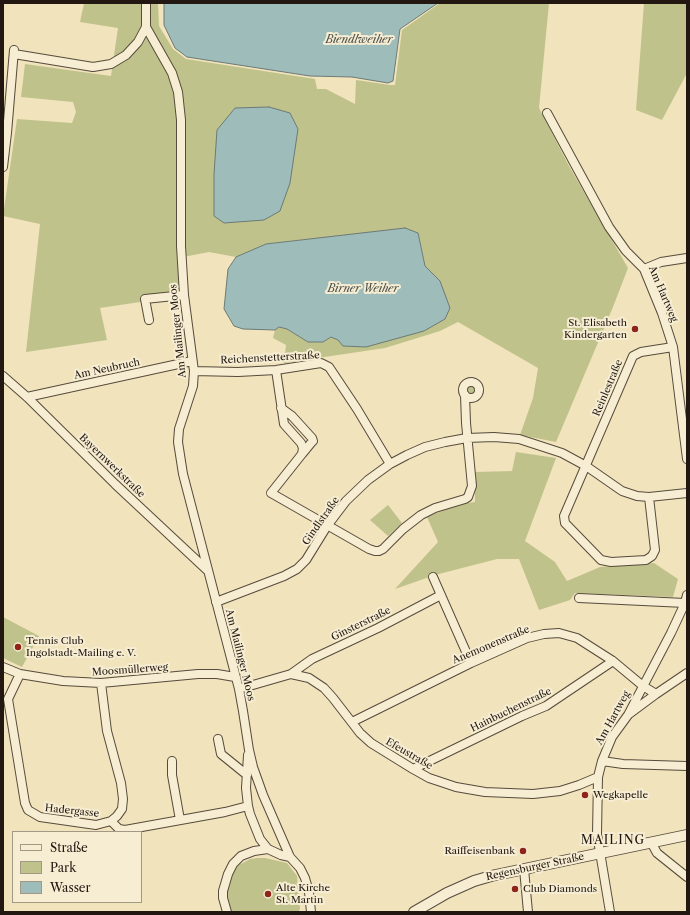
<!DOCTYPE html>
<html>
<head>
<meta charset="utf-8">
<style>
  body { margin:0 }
  #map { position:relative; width:690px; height:915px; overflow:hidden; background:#f1e3bb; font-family:"Libre Caslon Text",serif }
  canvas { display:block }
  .frame { position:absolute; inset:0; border:4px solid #221811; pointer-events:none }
  .legend { position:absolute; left:12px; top:831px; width:130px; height:72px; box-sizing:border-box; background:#f6edd3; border:1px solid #a19885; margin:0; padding:5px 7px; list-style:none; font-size:12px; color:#221811 }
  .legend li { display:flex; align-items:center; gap:8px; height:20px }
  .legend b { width:20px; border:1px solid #a19885 }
</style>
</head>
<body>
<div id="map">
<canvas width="690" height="915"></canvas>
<div class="frame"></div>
<ul class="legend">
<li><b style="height:5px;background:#f6edd3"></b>Straße</li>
<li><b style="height:11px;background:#c0c28c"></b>Park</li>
<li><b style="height:11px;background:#9ebcba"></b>Wasser</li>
</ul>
</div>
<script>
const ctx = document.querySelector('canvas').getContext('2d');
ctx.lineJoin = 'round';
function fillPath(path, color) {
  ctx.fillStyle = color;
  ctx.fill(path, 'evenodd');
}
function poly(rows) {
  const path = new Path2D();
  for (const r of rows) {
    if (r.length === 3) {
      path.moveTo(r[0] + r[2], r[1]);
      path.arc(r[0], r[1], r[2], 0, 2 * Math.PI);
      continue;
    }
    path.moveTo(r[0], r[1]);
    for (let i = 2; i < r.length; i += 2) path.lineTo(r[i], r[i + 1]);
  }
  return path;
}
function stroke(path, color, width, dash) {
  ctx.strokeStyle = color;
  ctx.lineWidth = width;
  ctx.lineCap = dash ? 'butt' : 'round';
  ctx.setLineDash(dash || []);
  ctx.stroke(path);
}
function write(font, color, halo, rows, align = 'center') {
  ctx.font = font + ' "Libre Caslon Text",serif';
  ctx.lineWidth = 4;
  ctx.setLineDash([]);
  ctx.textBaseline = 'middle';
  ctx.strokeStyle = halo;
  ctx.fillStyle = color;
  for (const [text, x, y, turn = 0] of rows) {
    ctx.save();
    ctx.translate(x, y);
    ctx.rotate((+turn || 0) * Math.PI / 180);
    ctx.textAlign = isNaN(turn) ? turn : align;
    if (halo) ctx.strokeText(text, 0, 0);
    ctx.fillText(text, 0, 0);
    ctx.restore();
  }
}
fillPath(poly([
  [84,3,158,3,159,26,173,49,186,59,315,79,317,89,326,89,355,104,356,80,390,85,395,85,402,30,440,3,549,3,539,108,569,166,628,268,613,307,556,442,520,435,533,398,538,368,458,322,440,331,385,348,284,363,286,345,273,338,275,330,279,327,287,329,308,342,323,342,331,337,338,340,440,281,425,266,418,233,298,240,266,244,236,257,209,252,178,258,180,296,100,308,107,340,26,352,40,224,3,216,17,119,72,123,76,112,73,102,21,97,25,64,111,76,118,28,80,22],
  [644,3,687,3,687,73,662,120,636,110],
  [471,390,7],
  [516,452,556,458,525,541,555,562,567,581,600,567,654,563,678,579,673,597,575,593,570,600,539,610,519,559,497,559,435,575,395,589,438,542,427,517,459,504,475,502,475,472,512,471],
  [388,505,402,523,388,536,370,520],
  [3,617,39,636,22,667,3,658],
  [258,858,265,858,287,863,297,876,300,909,298,912,230,912,227,897,229,882,233,871,239,865,250,859]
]), '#c0c28c');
const water = poly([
  [164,3,438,3,400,29,393,81,388,83,352,77,310,76,187,57,175,48,164,25,164,3],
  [269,107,290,113,298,129,290,183,280,211,264,220,224,223,214,216,214,174,217,130,235,108,269,107],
  [405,228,418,233,425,266,440,281,450,308,445,319,424,331,366,347,343,346,338,340,331,337,323,342,308,342,287,329,279,327,275,330,243,329,234,326,224,309,228,269,236,257,266,244,405,228]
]);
fillPath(water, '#9ebcba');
stroke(water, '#6c7a76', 1);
const minor = poly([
  [146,3,146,27,172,73,178,92,181,120,181,246,184,295,194,371,193,386,179,429,178,442,183,474,239,689,243,711,249,750,253,767,263,795,290,857,300,868,305,878,309,892,311,912],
  [14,54,93,67,111,64,126,55,138,42,146,27],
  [547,113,609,227,626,251,644,269,662,313,673,347,687,459],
  [3,167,7,133,14,50],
  [644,269,661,262,687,258],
  [149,320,145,299,184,295],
  [276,370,284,424,301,443,303,448,302,454,271,493,369,549,375,551,379,551,383,549,403,529,421,515,435,508,465,499,468,497,472,486,466,423,465,395],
  [194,371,238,372,276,370,321,363,329,367,357,409,390,464],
  [3,376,27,397,115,484,207,570],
  [471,390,8],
  [27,397,192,361],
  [281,408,292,416,312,438,313,441,311,443,302,454],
  [649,497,655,550,652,556,646,560,611,562,601,560,565,523,564,516,633,356,641,352,673,347],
  [433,577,471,663],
  [579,598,685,603],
  [216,602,284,576,297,569,306,560,327,526,346,501,368,480,390,464,407,455,425,447,445,442,467,438,494,437,519,439,562,453,586,466,622,491,637,496,649,497,687,493],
  [3,667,20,674,63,681,101,683,198,674,217,674,235,677],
  [20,674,8,699,25,803,28,810,40,817,96,825,111,821,117,816,122,809,123,799,121,783,107,731,101,683],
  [291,674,312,659,378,628,441,595],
  [239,689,291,674,309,678,324,688,333,698,360,733,371,743,413,769,429,778,456,787,485,792,533,794,560,791,579,785,598,777],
  [629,714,656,694,687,673],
  [352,722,471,663,527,638,544,634,559,633,577,638,613,661,643,686,656,694],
  [218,739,221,754,247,775],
  [248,755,246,788,248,806,250,814,260,839,268,849,281,855,290,857],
  [172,761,172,775,180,820],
  [602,761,623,764,687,766],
  [413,769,522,716,546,706,613,661],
  [111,821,119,829,125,830,225,812,248,806],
  [651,842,657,853,687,877],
  [524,869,528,912],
  [227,912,223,898,223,891,228,874,233,864,241,856,254,851,268,849],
  [610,912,597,834,598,777,602,761,612,737,628,715,671,633,685,603,687,595]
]);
const tertiary = poly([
  [414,912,447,893,474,881,491,876,687,835]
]);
stroke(minor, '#564b3c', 10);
stroke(tertiary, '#564b3c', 12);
stroke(minor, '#f6edd3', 8);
stroke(tertiary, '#f6edd3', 10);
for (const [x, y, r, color] of [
  [635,329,4,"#8f2418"],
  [18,647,4,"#8f2418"],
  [585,795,4,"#8f2418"],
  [523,851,4,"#8f2418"],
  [515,889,4,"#8f2418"],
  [268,894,4,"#8f2418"]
]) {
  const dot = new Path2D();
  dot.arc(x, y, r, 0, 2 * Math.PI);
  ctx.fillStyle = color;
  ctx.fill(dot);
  stroke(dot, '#f6edd3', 1.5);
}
write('10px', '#221811', '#f6edd3', [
  ["Am Hartweg",663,294,67],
  ["Am Mailinger Moos",178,331,-96],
  ["Reichenstetterstraße",270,358,-3],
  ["Am Neubruch",107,369,-12],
  ["Reinlestraße",608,388,-67],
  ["Bayernwerkstraße",112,466,44],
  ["Gindlstraße",321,521,-55],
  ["Ginsterstraße",361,624,-26],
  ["Anemonenstraße",491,645,-23],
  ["Am Mailinger Moos",240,655,76],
  ["Moosmüllerweg",130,670,-4],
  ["Hainbuchenstraße",511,710,-26],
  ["Am Hartweg",613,718,-61],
  ["Efeustraße",409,754,30],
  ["Hadergasse",72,811,6],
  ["Regensburger Straße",535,867,-12]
]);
write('10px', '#221811', '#f6edd3', [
  ["St. Elisabeth",627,323,"right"],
  ["Kindergarten",627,335,"right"],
  ["Tennis Club",26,641],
  ["Ingolstadt-Mailing e. V.",26,653],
  ["Wegkapelle",593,795],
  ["Raiffeisenbank",515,851,"right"],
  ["Alte Kirche",276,888],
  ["St. Martin",276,900],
  ["Club Diamonds",523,889]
], 'left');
write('italic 11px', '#4d514c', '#f6edd3', [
  ["Biendlweiher",359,40],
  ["Birner Weiher",363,289]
]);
ctx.letterSpacing = '1px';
write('12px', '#221811', '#f6edd3', [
  ["MAILING",613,841]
]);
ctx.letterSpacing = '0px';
</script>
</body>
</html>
